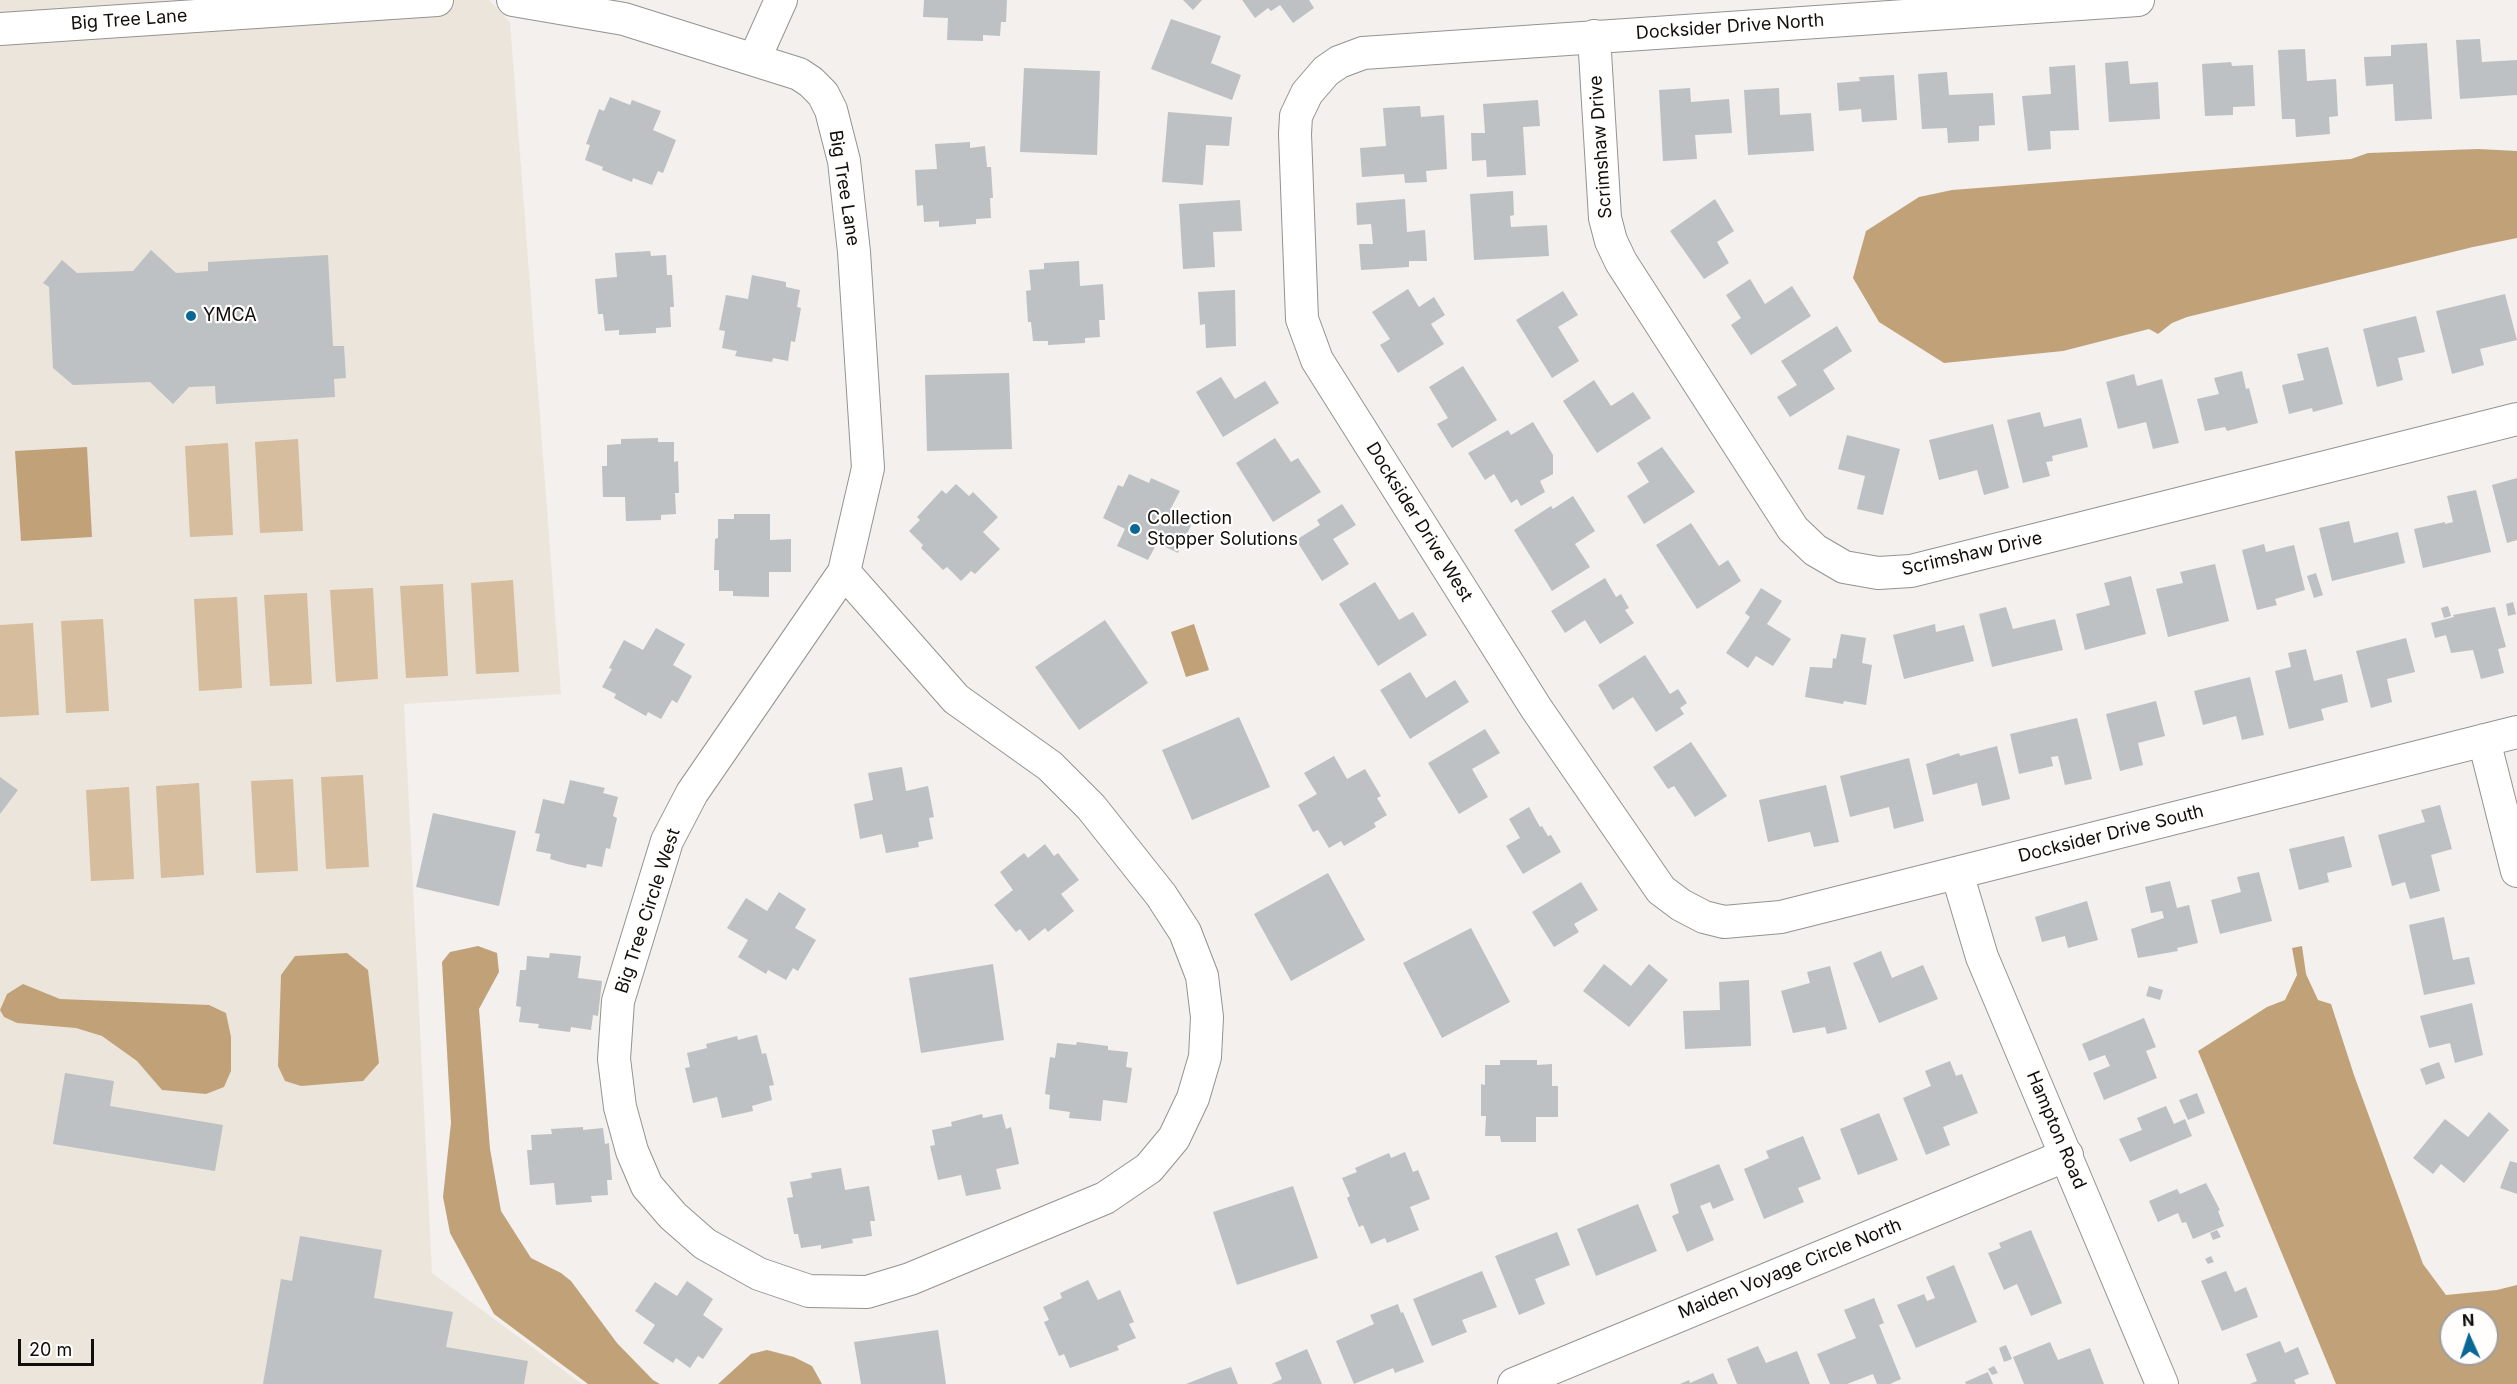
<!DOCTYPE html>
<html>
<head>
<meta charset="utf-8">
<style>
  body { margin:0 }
  #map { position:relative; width:2517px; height:1384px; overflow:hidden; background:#f3f0ed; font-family:Inter,sans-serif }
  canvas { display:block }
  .north { position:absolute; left:2439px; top:1306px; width:60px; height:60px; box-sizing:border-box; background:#fffefc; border:2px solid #9f9e9c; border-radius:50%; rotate:357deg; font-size:16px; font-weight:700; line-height:24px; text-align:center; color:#0f0e0d }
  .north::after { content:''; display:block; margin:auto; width:21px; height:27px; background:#096796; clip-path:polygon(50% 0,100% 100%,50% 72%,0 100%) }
  .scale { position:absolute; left:18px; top:1339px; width:76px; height:27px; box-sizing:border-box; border:3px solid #0f0e0d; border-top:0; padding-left:8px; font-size:18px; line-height:21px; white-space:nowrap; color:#0f0e0d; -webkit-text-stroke:4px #fffefc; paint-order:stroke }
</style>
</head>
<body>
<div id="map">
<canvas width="2517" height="1384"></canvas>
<div class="north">N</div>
<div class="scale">20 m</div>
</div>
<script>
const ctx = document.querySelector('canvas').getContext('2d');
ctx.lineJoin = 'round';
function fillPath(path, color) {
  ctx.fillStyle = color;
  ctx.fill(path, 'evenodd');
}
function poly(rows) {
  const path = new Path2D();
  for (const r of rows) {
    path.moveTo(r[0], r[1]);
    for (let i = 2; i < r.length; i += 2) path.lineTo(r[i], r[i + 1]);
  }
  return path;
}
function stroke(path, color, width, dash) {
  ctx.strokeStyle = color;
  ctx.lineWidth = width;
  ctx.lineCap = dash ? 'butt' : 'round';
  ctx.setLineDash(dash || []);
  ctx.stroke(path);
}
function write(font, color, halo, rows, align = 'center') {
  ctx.font = font + ' Inter,sans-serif';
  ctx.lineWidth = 4.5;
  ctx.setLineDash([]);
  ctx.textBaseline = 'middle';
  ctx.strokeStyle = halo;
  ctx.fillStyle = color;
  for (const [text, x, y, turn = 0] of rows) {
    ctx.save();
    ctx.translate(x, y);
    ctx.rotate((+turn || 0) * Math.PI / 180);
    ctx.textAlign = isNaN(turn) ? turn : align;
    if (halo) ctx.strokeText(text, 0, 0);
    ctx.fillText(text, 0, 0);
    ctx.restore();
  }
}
fillPath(poly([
  [0,0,489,0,510,22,561,694,404,704,432,1273,582,1384,0,1384]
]), '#ece5db');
fillPath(poly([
  [298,439,303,531,260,533,255,442],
  [228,443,233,535,190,537,185,446],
  [513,580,519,672,476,674,471,583],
  [443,584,448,676,406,678,400,586],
  [373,588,378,679,336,682,330,590],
  [307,593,312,684,270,686,264,595],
  [237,597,242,688,199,691,194,599],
  [103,619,109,711,66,713,61,621],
  [33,623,39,715,0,717,0,625],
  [363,775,369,867,326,869,321,777],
  [293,779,298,871,256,873,251,781],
  [199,783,204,875,161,878,156,786],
  [129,787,134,879,91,881,86,790]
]), '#d5bd9d');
fillPath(poly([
  [2478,149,2517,151,2517,238,2473,247,2187,317,2172,323,2158,334,2149,329,2063,351,1944,363,1879,322,1853,278,1866,231,1919,197,1952,190,2351,159,2368,153],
  [87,447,92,537,21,541,15,451],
  [1194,624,1209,670,1186,677,1171,632],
  [478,946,497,953,499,972,479,1009,490,1149,501,1211,531,1258,561,1273,571,1281,617,1343,653,1380,660,1384,588,1384,494,1314,450,1233,443,1197,451,1123,442,962,450,952],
  [2302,946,2306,974,2318,1000,2331,1004,2354,1075,2423,1264,2446,1295,2497,1290,2517,1285,2517,1384,2336,1384,2198,1051,2267,1007,2285,1000,2297,975,2292,948],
  [2451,1318,2487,1318,2487,1354,2451,1354],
  [347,953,368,970,379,1063,363,1081,301,1086,285,1081,278,1066,281,975,295,956],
  [23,984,60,999,209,1005,226,1013,231,1037,231,1071,224,1087,206,1094,162,1090,137,1061,102,1036,76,1028,17,1023,4,1017,0,1010,7,994],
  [767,1350,794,1357,812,1366,822,1384,718,1384,751,1354]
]), '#c1a278');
fillPath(poly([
  [924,0,1007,0,1006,22,1001,22,1000,36,983,35,983,41,947,40,948,18,923,17],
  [1183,0,1202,0,1193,10],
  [1242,0,1309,0,1314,8,1293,23,1280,5,1271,11,1268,8,1255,18],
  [1171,19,1221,36,1211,63,1241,75,1232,100,1151,69],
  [2480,39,2482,62,2517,60,2517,95,2460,99,2456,40],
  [2427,43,2432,119,2395,121,2393,84,2366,86,2364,57,2391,56,2391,45],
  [2305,49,2307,81,2336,79,2338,116,2329,117,2330,134,2296,137,2295,119,2282,119,2278,50],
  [2128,61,2130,84,2158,82,2160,119,2109,122,2105,63],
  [2231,62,2232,66,2253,65,2255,106,2233,107,2233,115,2205,116,2202,64],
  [2075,65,2079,130,2050,131,2051,149,2028,151,2022,96,2051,94,2049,67],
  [1024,68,1100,71,1097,155,1020,152],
  [1947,72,1949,95,1993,93,1995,125,1979,126,1979,141,1948,143,1947,128,1922,129,1918,74],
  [1894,75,1897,120,1862,122,1861,109,1839,111,1837,83,1860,81,1859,77],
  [1690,88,1691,102,1729,99,1732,133,1695,135,1697,159,1663,161,1659,90],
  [1779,88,1780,115,1811,113,1814,151,1748,155,1744,90],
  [610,97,630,105,632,100,661,111,653,130,676,140,663,173,658,171,652,185,633,178,632,182,602,170,603,167,585,160,590,145,586,144,599,109,604,111],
  [1538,100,1540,126,1523,127,1526,175,1487,177,1486,160,1472,161,1471,133,1485,133,1483,104],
  [1420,106,1421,117,1444,115,1447,169,1426,171,1427,182,1405,183,1404,174,1362,177,1360,148,1386,146,1383,108],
  [1168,112,1232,117,1229,146,1206,145,1203,185,1162,182],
  [970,142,970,148,985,146,987,167,991,167,993,198,990,198,991,218,976,219,976,224,939,227,939,221,924,222,923,205,917,206,915,170,937,169,935,144],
  [1513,191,1514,215,1510,216,1511,227,1547,225,1549,256,1474,260,1470,194],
  [1405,199,1407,232,1425,230,1427,261,1409,261,1409,267,1361,270,1359,244,1373,244,1371,224,1357,225,1356,203],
  [1715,199,1734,231,1717,242,1729,263,1704,279,1670,231],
  [1240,200,1242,231,1213,232,1215,267,1183,269,1179,204],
  [151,250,176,273,208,271,208,262,328,255,333,346,344,346,346,378,334,379,335,397,216,404,215,386,189,387,173,404,150,382,73,385,53,368,49,287,43,283,62,260,77,273,133,271],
  [650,251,651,256,666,255,667,275,672,275,674,307,670,307,671,327,656,328,656,333,619,335,619,330,605,331,603,314,598,314,595,279,617,277,615,253],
  [1079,261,1080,286,1103,284,1105,320,1099,320,1100,337,1085,338,1085,343,1048,345,1048,341,1033,341,1031,322,1028,322,1026,291,1031,290,1029,270,1044,269,1044,263],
  [752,275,786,282,786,287,800,290,797,307,801,308,795,342,791,341,788,361,773,358,772,362,735,356,737,351,722,348,725,331,719,330,726,295,748,299],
  [1750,279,1765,304,1792,286,1811,316,1751,355,1731,325,1741,318,1726,295],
  [1408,289,1419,307,1434,297,1445,315,1431,324,1444,344,1398,373,1380,345,1390,339,1372,312],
  [1235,290,1236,346,1206,348,1205,324,1200,325,1198,292],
  [1563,291,1578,315,1558,327,1579,361,1552,378,1516,320],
  [2505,294,2517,340,2480,349,2484,365,2452,374,2436,311],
  [2416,316,2425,352,2398,358,2403,380,2377,387,2363,329],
  [1837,326,1852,351,1823,370,1835,389,1790,417,1777,397,1797,385,1781,361],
  [2328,347,2343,404,2313,412,2312,408,2289,414,2282,385,2304,380,2297,354],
  [1463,366,1497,420,1452,448,1437,424,1448,418,1429,387],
  [2242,371,2246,389,2249,388,2258,423,2227,431,2225,427,2205,431,2197,399,2219,394,2214,378],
  [1009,373,1012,449,927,451,925,375],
  [2134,374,2137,386,2162,379,2179,443,2153,449,2146,422,2118,429,2106,382],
  [1221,377,1235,399,1265,381,1279,403,1223,437,1196,392],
  [1594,380,1611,406,1633,392,1651,418,1597,453,1563,401],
  [2040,412,2044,427,2081,418,2088,447,2052,456,2053,461,2046,462,2050,476,2023,483,2007,420],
  [1533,422,1553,455,1553,474,1540,481,1545,492,1521,506,1517,499,1511,503,1494,474,1485,480,1468,453,1508,430,1511,435],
  [1993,424,2009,488,1984,495,1977,470,1939,480,1929,440],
  [1847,435,1900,449,1883,515,1857,509,1865,476,1838,469],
  [658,438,658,442,674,442,674,462,678,461,679,493,675,493,676,514,661,515,661,520,626,521,625,497,603,497,602,466,607,466,607,445,621,444,621,439],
  [1275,438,1291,462,1298,458,1321,492,1273,522,1236,463],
  [1662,447,1695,492,1644,524,1627,496,1649,482,1637,463],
  [1129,474,1149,483,1151,478,1180,491,1170,510,1193,521,1178,553,1157,543,1148,560,1117,546,1125,529,1103,518,1118,485,1123,487],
  [2517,478,2517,540,2507,543,2492,485],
  [956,484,969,496,973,492,998,517,983,532,1000,549,975,574,971,571,961,581,947,567,943,570,921,548,923,545,909,531,920,520,917,517,942,490,946,494],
  [2476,490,2491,552,2423,568,2414,529,2445,522,2445,524,2453,522,2447,496],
  [1573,496,1595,531,1575,544,1590,567,1552,591,1514,530,1551,506,1553,509],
  [1342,504,1356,525,1333,539,1349,564,1322,581,1296,540,1320,525,1317,520],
  [734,514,770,514,770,540,791,539,791,572,769,572,769,597,733,596,733,591,719,591,719,570,714,570,715,539,718,538,718,519,734,519],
  [2349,521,2354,543,2398,532,2405,563,2332,581,2319,528],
  [1691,523,1719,566,1728,560,1741,581,1697,609,1656,545],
  [2264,544,2266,552,2294,545,2305,590,2275,599,2277,605,2257,610,2242,550],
  [2215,564,2229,621,2168,637,2156,589,2183,583,2180,572],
  [2316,573,2323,595,2314,598,2307,576],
  [2131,576,2146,634,2085,650,2076,614,2110,605,2104,583],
  [1605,578,1616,597,1621,594,1629,608,1625,610,1634,623,1600,644,1585,620,1565,633,1551,611],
  [1375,582,1399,620,1413,612,1427,635,1378,666,1339,604],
  [1761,588,1782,601,1767,624,1791,639,1773,666,1756,656,1748,668,1726,653,1750,617,1745,613],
  [2513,602,2516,614,2508,616,2506,604],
  [2448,606,2451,616,2444,618,2441,608],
  [2006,607,2013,629,2055,619,2063,650,1992,667,1979,614],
  [2495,607,2506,647,2498,649,2504,673,2481,679,2473,650,2451,653,2446,635,2435,638,2431,623,2454,617,2453,615],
  [1105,620,1148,683,1079,730,1035,667],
  [1935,624,1936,632,1964,625,1974,661,1904,679,1893,635],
  [656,628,685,644,673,665,692,676,677,703,672,700,661,719,648,712,646,716,614,698,616,694,602,687,612,669,609,668,624,640,643,650],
  [1841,634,1866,638,1862,663,1872,665,1866,705,1844,701,1843,704,1805,697,1810,667,1832,668,1833,658,1836,659],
  [2406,638,2415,672,2387,679,2392,702,2371,708,2356,651],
  [2306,649,2314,681,2342,674,2348,702,2321,709,2324,720,2289,729,2275,671,2291,667,2288,653],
  [1645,655,1670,694,1678,689,1687,703,1680,708,1684,714,1656,732,1633,697,1613,710,1598,685],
  [1410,672,1426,698,1455,680,1469,702,1410,739,1380,690],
  [2250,677,2264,735,2242,740,2236,716,2203,725,2194,691],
  [2156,701,2165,736,2138,743,2143,765,2120,771,2106,714],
  [1239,717,1270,787,1192,820,1162,750],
  [2077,718,2092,779,2065,785,2058,756,2051,757,2053,766,2019,774,2010,734],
  [1485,729,1500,753,1472,769,1488,797,1459,814,1428,763],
  [1691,742,1727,796,1695,817,1674,786,1668,789,1653,767],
  [1997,746,2010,799,1982,806,1977,783,1933,795,1926,764,1959,753,1960,756],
  [1334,756,1347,779,1365,769,1381,796,1377,798,1387,815,1374,823,1376,827,1344,846,1341,841,1329,848,1318,830,1313,832,1298,805,1317,794,1304,773],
  [1909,758,1924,821,1894,829,1889,807,1850,817,1840,776],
  [902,767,906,791,928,786,934,817,929,818,933,839,918,842,919,847,886,853,882,834,860,839,854,804,873,800,868,773],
  [0,777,18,790,0,814],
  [570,780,605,788,603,793,618,797,613,816,617,818,610,849,606,848,602,867,587,864,586,868,567,864,550,859,551,854,536,851,540,834,535,833,543,799,564,804],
  [1826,785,1839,842,1814,847,1810,832,1768,842,1759,800],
  [2440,805,2452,849,2431,855,2440,891,2410,899,2405,882,2392,886,2378,835,2425,822,2421,810],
  [1529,807,1540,827,1542,826,1548,836,1551,835,1561,852,1523,874,1506,846,1520,838,1509,819],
  [433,813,516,831,499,906,416,887],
  [2344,836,2352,867,2327,873,2329,882,2299,890,2289,849],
  [1045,844,1054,856,1058,853,1079,880,1061,894,1074,911,1048,932,1045,928,1029,941,1020,929,1016,932,994,905,1013,890,1000,872,1024,853,1028,858],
  [2259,872,2272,921,2220,934,2211,900,2241,892,2237,877],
  [1328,873,1365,940,1291,981,1254,914],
  [2170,881,2177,908,2189,905,2198,943,2177,948,2178,951,2138,958,2131,929,2164,918,2162,911,2151,913,2145,887],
  [1581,882,1598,910,1574,924,1579,932,1554,947,1532,912],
  [779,892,806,909,795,928,816,940,798,971,793,968,786,980,768,970,766,974,738,957,748,940,727,928,746,898,767,911],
  [2087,901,2098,940,2068,948,2065,936,2042,942,2035,917],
  [2444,917,2453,960,2469,957,2475,984,2424,995,2409,925],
  [1471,928,1510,1002,1442,1038,1403,963],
  [1881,951,1892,978,1923,965,1938,999,1879,1023,1853,963],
  [550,953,581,956,578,978,602,981,598,1016,593,1015,591,1030,571,1027,570,1032,538,1028,539,1024,519,1022,521,1007,516,1006,520,970,526,970,527,956,549,958],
  [993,964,1004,1040,921,1053,909,978],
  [1604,964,1631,986,1649,964,1668,980,1629,1027,1583,991],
  [1830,966,1847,1029,1827,1034,1825,1027,1793,1033,1781,991,1810,983,1807,972],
  [1749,980,1751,1046,1685,1049,1683,1011,1720,1010,1719,982],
  [2149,986,2163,990,2160,1000,2146,996],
  [2472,1003,2483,1055,2455,1063,2450,1043,2429,1048,2420,1016],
  [2144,1018,2156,1047,2146,1051,2157,1078,2104,1100,2093,1073,2110,1066,2105,1055,2089,1061,2082,1044],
  [757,1035,762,1054,766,1053,774,1085,769,1086,772,1100,752,1106,753,1111,722,1118,717,1097,693,1103,685,1068,690,1067,687,1053,707,1048,706,1044,737,1036,738,1040],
  [1077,1042,1108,1046,1108,1050,1128,1052,1126,1067,1132,1068,1127,1103,1103,1100,1101,1121,1069,1118,1070,1112,1049,1109,1050,1095,1045,1094,1050,1057,1055,1058,1057,1043,1076,1045],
  [1500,1060,1537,1060,1537,1065,1552,1064,1552,1086,1558,1086,1558,1117,1536,1117,1536,1142,1501,1142,1500,1136,1485,1136,1486,1116,1481,1116,1481,1084,1485,1085,1485,1065,1500,1065],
  [1950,1061,1956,1076,1962,1074,1978,1113,1943,1127,1950,1145,1926,1155,1903,1098,1931,1086,1925,1071],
  [2439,1062,2445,1078,2426,1085,2420,1069],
  [65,1073,114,1081,110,1106,223,1125,215,1171,53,1144],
  [2197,1093,2205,1113,2188,1120,2179,1100],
  [2166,1106,2174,1124,2185,1119,2192,1136,2130,1162,2119,1139,2142,1130,2137,1118],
  [2489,1112,2509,1130,2464,1183,2441,1164,2433,1174,2413,1158,2445,1119,2468,1137],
  [1879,1113,1898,1160,1858,1175,1840,1129],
  [982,1114,983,1118,1002,1114,1006,1129,1011,1127,1019,1164,996,1169,1001,1189,966,1196,961,1175,938,1180,930,1146,935,1145,932,1130,952,1126,951,1122],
  [583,1127,583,1130,603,1128,605,1144,609,1143,612,1180,607,1180,608,1195,591,1196,592,1202,556,1205,554,1183,530,1185,527,1150,532,1150,531,1135,552,1134,551,1129],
  [1803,1136,1821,1179,1798,1188,1804,1202,1764,1219,1744,1169,1769,1158,1766,1151],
  [1405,1152,1413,1172,1418,1170,1430,1199,1410,1207,1419,1230,1387,1243,1385,1238,1371,1244,1363,1225,1359,1227,1347,1198,1350,1196,1342,1178,1357,1172,1355,1168,1389,1153,1391,1158],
  [2510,1161,2517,1163,2517,1194,2500,1188],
  [1719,1164,1734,1200,1713,1209,1710,1202,1700,1206,1714,1240,1687,1252,1672,1216,1679,1213,1670,1184],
  [841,1168,845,1190,869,1186,875,1221,870,1221,872,1236,852,1239,853,1243,821,1249,821,1245,801,1248,798,1234,794,1234,787,1198,793,1197,790,1182,812,1178,811,1173],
  [2206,1183,2220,1210,2218,1211,2224,1226,2193,1239,2186,1222,2182,1223,2178,1213,2158,1222,2149,1201,2177,1189,2180,1194],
  [1293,1186,1318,1258,1237,1285,1213,1212],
  [1638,1204,1657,1251,1596,1276,1577,1229],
  [2031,1230,2062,1303,2031,1316,2017,1284,2004,1290,1988,1253,2001,1248,1999,1243],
  [2217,1230,2221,1237,2213,1240,2210,1233],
  [1557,1232,1570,1265,1535,1279,1545,1304,1519,1315,1495,1256],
  [300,1236,382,1250,374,1298,453,1312,446,1347,528,1361,524,1384,263,1384,281,1279,292,1281],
  [2211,1256,2214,1262,2208,1264,2205,1259],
  [1954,1265,1977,1322,1916,1348,1897,1305,1924,1294,1927,1301,1935,1298,1926,1277],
  [1482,1271,1497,1307,1462,1320,1467,1332,1432,1346,1413,1299],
  [2226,1271,2235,1292,2246,1287,2258,1317,2222,1331,2201,1281],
  [1088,1280,1098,1300,1120,1290,1134,1322,1129,1324,1136,1338,1117,1346,1119,1350,1070,1368,1064,1354,1059,1356,1044,1322,1049,1320,1043,1307,1062,1298,1060,1293],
  [687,1281,713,1299,703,1315,723,1329,703,1359,698,1356,690,1368,676,1358,673,1363,643,1343,655,1325,635,1311,655,1282,677,1296],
  [1874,1298,1884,1323,1879,1325,1901,1379,1890,1384,1877,1384,1873,1374,1847,1384,1830,1384,1817,1354,1856,1338,1844,1310],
  [1398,1304,1401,1313,1403,1312,1424,1362,1395,1373,1393,1368,1354,1384,1336,1341,1374,1324,1370,1315],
  [938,1330,946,1384,861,1384,854,1342],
  [2280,1341,2285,1353,2298,1347,2309,1374,2294,1380,2296,1384,2250,1384,2257,1381,2246,1354],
  [2050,1342,2058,1360,2090,1348,2104,1384,2024,1384,2013,1357],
  [2006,1345,2012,1359,2004,1362,1999,1348],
  [1758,1346,1766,1363,1797,1351,1810,1384,1737,1384,1727,1359],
  [1307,1349,1322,1384,1271,1384,1282,1379,1275,1363],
  [1994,1366,1998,1373,1992,1375,1988,1369],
  [1231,1367,1238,1384,1186,1384,1214,1373],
  [1988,1372,1993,1384,1966,1384,1965,1382],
  [1713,1373,1718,1384,1680,1384,1689,1380,1690,1383]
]), '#bdc1c3');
const minor = poly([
  [513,0,624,19,799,74,811,82,823,94,831,110,844,161,854,252,868,468,844,572,692,793,667,841,618,1001,614,1059,620,1107,632,1151,647,1186,673,1216,705,1244,759,1274,809,1291,867,1292,910,1279,1105,1198,1149,1168,1174,1138,1193,1098,1205,1057,1207,1017,1202,976,1185,932,1161,895,1091,807,1050,766,956,699,844,572],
  [2138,0,1363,53,1339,62,1326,71,1307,93,1296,116,1295,134,1302,319,1317,360,1536,708,1661,890,1681,905,1704,917,1724,922,1781,917,2517,732],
  [0,29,437,0],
  [1594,36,1605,218,1611,241,1621,262,1793,529,1815,550,1844,567,1878,573,1911,571,2517,419],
  [754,60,781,0],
  [2484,740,2517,871],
  [1957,873,1982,957,2162,1384],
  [1514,1384,2067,1155]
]);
stroke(minor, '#95938f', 34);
stroke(minor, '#fff', 32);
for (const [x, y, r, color] of [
  [191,316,6,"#096796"],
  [1135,529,6,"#096796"]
]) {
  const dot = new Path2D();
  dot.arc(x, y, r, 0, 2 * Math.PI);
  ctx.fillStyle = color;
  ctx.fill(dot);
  stroke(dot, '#fffefc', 2);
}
write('18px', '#0f0e0d', '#fffefc', [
  ["Big Tree Lane",129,20,-4],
  ["Docksider Drive North",1730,27,-4],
  ["Scrimshaw Drive",1601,147,-94],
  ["Big Tree Lane",844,188,81],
  ["Docksider Drive West",1419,522,58],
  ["Scrimshaw Drive",1972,554,-13],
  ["Docksider Drive South",2111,834,-14],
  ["Big Tree Circle West",648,911,-72],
  ["Hampton Road",2056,1130,67],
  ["Maiden Voyage Circle North",1790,1269,-22]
]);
write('18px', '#0f0e0d', '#fffefc', [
  ["YMCA",203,316],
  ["Collection",1147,519],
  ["Stopper Solutions",1147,540]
], 'left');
</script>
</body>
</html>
